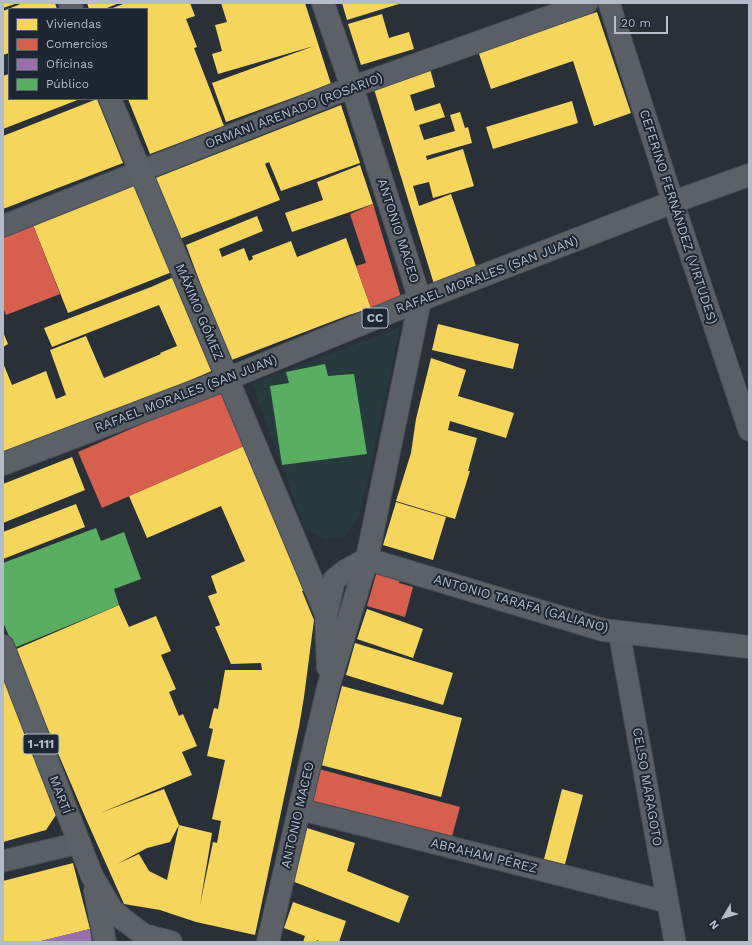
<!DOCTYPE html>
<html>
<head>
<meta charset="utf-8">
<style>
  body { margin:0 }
  #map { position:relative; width:752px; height:945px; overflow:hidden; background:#2a3038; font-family:"Work Sans",sans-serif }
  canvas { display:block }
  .frame { position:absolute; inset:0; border:4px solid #b4bcc9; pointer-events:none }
  .legend { position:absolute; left:8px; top:8px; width:140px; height:92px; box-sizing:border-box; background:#1d2633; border:1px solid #59626f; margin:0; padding:5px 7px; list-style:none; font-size:12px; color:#b4bcc9 }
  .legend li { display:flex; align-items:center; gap:8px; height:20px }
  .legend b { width:20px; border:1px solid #59626f }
  .north { position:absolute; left:704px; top:897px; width:40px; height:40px; -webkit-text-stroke:3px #1d2633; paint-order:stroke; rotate:232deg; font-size:11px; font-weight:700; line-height:16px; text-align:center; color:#b4bcc9 }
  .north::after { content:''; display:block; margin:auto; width:14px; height:18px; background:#b4bcc9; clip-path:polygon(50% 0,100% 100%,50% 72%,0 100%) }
  .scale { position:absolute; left:614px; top:16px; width:54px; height:18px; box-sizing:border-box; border:2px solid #b4bcc9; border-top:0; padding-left:5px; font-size:12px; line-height:14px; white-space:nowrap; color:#b4bcc9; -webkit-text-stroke:3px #1d2633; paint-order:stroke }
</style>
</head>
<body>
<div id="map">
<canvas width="752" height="945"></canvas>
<div class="frame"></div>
<ul class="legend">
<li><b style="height:11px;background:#f6d55c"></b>Viviendas</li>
<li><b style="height:11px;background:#d6604d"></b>Comercios</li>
<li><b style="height:11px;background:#9970ab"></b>Oficinas</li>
<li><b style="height:11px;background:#5aae61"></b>Público</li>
</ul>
<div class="north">N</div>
<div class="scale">20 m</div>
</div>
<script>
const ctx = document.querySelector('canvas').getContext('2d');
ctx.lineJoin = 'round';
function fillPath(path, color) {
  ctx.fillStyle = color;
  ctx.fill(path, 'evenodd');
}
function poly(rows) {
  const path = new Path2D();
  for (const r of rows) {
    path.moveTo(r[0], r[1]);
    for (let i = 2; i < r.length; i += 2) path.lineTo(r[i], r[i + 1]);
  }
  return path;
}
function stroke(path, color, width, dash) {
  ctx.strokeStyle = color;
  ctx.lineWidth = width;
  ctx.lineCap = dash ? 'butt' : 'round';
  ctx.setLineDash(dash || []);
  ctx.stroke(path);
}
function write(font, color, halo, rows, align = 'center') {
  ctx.font = font + ' "Work Sans",sans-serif';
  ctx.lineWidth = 4;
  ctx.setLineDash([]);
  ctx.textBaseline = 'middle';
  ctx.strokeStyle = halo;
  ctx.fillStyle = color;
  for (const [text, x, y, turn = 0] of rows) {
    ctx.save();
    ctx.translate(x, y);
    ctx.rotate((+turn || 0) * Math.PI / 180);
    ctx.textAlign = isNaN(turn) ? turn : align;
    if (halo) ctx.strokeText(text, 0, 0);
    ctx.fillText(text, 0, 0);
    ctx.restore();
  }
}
fillPath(poly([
  [400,327,360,514,345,536,325,540,304,527,252,384]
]), '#273a3e');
fillPath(poly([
  [3,3,18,3,3,8],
  [23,3,55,3,57,9,9,9,9,53,3,55,3,11],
  [87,3,119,3,105,9,89,9],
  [126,3,190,3,195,16,186,19,197,47,194,48,224,126,150,154,128,99,147,99,147,9,110,9],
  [221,3,305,3,331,84,226,122,212,83,314,46,218,74,212,54,222,51,215,25,227,22],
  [342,3,402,3,347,20],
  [597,12,631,113,594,126,573,61,491,89,478,51],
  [382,14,389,38,409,32,414,49,361,65,348,24],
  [430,69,435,87,410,95,415,111,440,103,445,117,419,125,424,140,455,131,450,115,460,112,465,128,468,127,472,143,426,156,427,160,463,149,474,186,433,198,429,182,413,186,419,206,451,194,477,269,434,284,373,86],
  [9,74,9,99,80,99,3,129,3,76],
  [97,99,123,163,3,209,3,136],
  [572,101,578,123,493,149,486,127],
  [341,105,360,163,281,191,269,162,265,164,280,200,177,240,153,179],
  [360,165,373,204,292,232,285,213,323,200,317,182],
  [137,183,172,272,68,313,33,225],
  [257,216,263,231,219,249,222,257,244,248,249,261,253,259,252,256,291,241,297,257,346,238,371,308,349,315,229,361,186,245],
  [176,276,216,369,132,406,3,455,3,363,12,385,46,371,56,399,66,395,50,350,86,336,104,378,161,354,160,353,177,346,159,305,52,347,44,328,151,287],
  [438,324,519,344,513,369,432,350],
  [3,332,8,344,3,347],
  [431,358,466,370,458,396,514,413,506,438,450,421,448,430,477,438,468,471,470,471,455,519,396,501,411,453,416,419],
  [244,446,305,590,302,591,314,620,304,697,299,727,255,935,196,922,160,910,124,904,86,819,14,650,119,605,129,627,156,616,171,651,161,655,176,689,169,692,179,716,183,714,197,746,182,752,192,775,100,813,164,789,179,825,212,833,200,905,213,842,217,843,221,821,212,819,225,760,207,756,213,729,209,728,214,708,218,709,225,670,262,670,261,663,231,664,215,627,220,625,208,596,217,593,211,576,245,561,221,506,147,538,129,496],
  [179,825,167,880,149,871,139,854,117,864,147,848,170,842],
  [72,457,85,490,3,523,3,484],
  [396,502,446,517,433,560,383,545],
  [76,504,85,527,3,559,3,532],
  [367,609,423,629,413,658,357,639],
  [355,643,453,673,443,705,346,675],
  [3,672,56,815,46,830,3,842],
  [342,686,462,718,441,797,321,765],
  [562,789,583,795,564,868,543,863],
  [307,828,355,843,347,871,409,896,399,923,292,881],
  [73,863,90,929,38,942,3,942,3,881],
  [293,902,346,921,339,942,321,942,317,940,316,942,303,942,305,936,284,928]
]), '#f6d55c');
fillPath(poly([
  [373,204,401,297,371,308,356,266,366,263,350,214],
  [33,225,60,294,6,315,3,307,3,236],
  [220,390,244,446,102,508,78,452],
  [377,571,400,579,399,583,413,587,405,617,367,606],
  [319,769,460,807,451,840,310,802]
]), '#d6604d');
fillPath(poly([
  [90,929,92,942,40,942,40,941]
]), '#9970ab');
fillPath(poly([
  [325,364,328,376,354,374,367,454,282,465,270,386,289,383,286,372],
  [96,528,101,541,124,532,141,579,114,589,119,605,14,648,3,622,3,563]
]), '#5aae61');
const minor = poly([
  [609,3,673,202,749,430],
  [3,226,352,87,587,3],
  [619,632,675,942],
  [299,809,668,902],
  [3,861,79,843]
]);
const major = poly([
  [70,3,72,9],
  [110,99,326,614],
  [3,464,227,379,420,300,673,202,749,175],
  [367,559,603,630,749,647],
  [3,646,92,876,112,910,124,920,144,935,171,942],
  [328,667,326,614,334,580,345,571,367,559],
  [95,891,105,942],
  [268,942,328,688,367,559,420,300,352,87,323,3]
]);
stroke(minor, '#484c53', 23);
stroke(major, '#484c55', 24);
stroke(minor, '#5a5e66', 21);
stroke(major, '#5c6168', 22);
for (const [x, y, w] of [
  [375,318,26],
  [41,744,36]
]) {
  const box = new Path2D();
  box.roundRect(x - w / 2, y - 10, w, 20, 3);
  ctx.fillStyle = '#1d2633';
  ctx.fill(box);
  stroke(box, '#b4bcc9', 1);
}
write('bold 12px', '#b4bcc9', null, [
  ["CC",375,318],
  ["1-111",41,744]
]);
write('13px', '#b4bcc9', '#1d2633', [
  ["ORMANI ARENADO (ROSARIO)",294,111,-21],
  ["CEFERINO FERNÁNDEZ (VIRTUDES)",678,217,72],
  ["ANTONIO MACEO",398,231,72],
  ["RAFAEL MORALES (SAN JUAN)",487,275,-21],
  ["MÁXIMO GÓMEZ",199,312,67],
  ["RAFAEL MORALES (SAN JUAN)",186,394,-21],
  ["ANTONIO TARAFA (GALIANO)",521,604,16],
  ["CELSO MARAGOTO",647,787,80],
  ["MARTÍ",60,795,69],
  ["ANTONIO MACEO",298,815,-77],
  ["ABRAHAM PÉREZ",484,856,14]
]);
</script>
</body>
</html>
